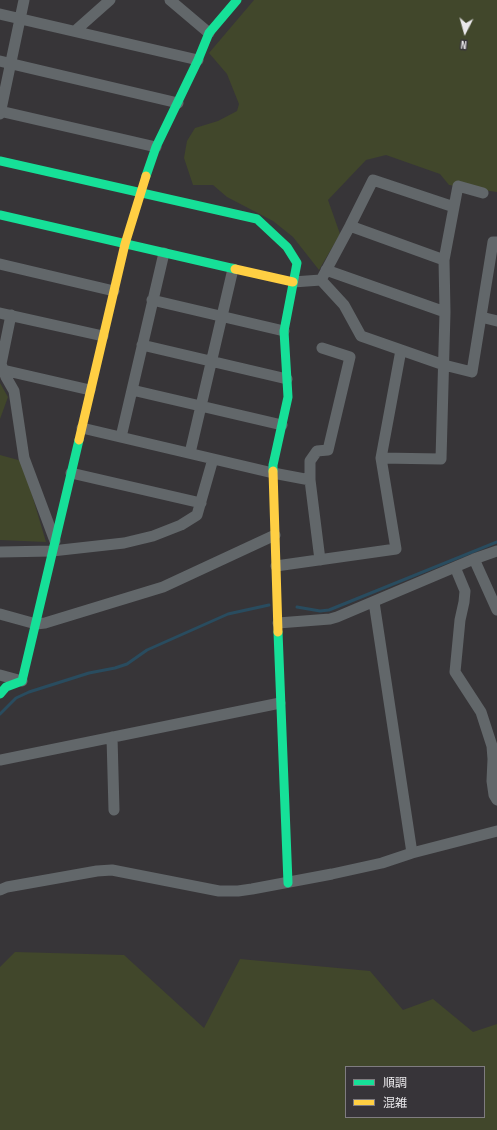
<!DOCTYPE html>
<html>
<head>
<meta charset="utf-8">
<style>
  body { margin:0 }
  #map { position:relative; width:497px; height:1130px; overflow:hidden; background:#373538; font-family:"Sofia Sans Condensed","Noto Sans JP",sans-serif }
  canvas { display:block }
  .legend { position:absolute; left:345px; top:1066px; width:140px; height:52px; box-sizing:border-box; background:#373439; border:1px solid #7f7c80; margin:0; padding:5px 7px; list-style:none; font-size:12px; color:#eae8eb }
  .legend li { display:flex; align-items:center; gap:8px; height:20px }
  .legend b { width:20px; border:1px solid #7f7c80 }
  .north { position:absolute; left:445px; top:12px; width:40px; height:40px; -webkit-text-stroke:3px #373439; paint-order:stroke; rotate:186deg; font-size:11px; font-weight:700; line-height:16px; text-align:center; color:#eae8eb }
  .north::after { content:''; display:block; margin:auto; width:14px; height:18px; background:#eae8eb; clip-path:polygon(50% 0,100% 100%,50% 72%,0 100%) }
</style>
</head>
<body>
<div id="map">
<canvas width="497" height="1130"></canvas>
<ul class="legend">
<li><b style="height:5px;background:#16e098"></b>順調</li>
<li><b style="height:5px;background:#ffcf43"></b>混雑</li>
</ul>
<div class="north">N</div>
</div>
<script>
const ctx = document.querySelector('canvas').getContext('2d');
ctx.lineJoin = 'round';
function fillPath(path, color) {
  ctx.fillStyle = color;
  ctx.fill(path, 'evenodd');
}
function poly(rows) {
  const path = new Path2D();
  for (const r of rows) {
    path.moveTo(r[0], r[1]);
    for (let i = 2; i < r.length; i += 2) path.lineTo(r[i], r[i + 1]);
  }
  return path;
}
function stroke(path, color, width, dash) {
  ctx.strokeStyle = color;
  ctx.lineWidth = width;
  ctx.lineCap = dash ? 'butt' : 'round';
  ctx.setLineDash(dash || []);
  ctx.stroke(path);
}
fillPath(poly([
  [254,0,497,0,497,192,449,185,440,174,386,155,366,160,328,200,340,234,319,270,293,237,273,221,227,197,213,185,193,185,184,158,187,141,195,128,218,121,237,111,239,104,227,74,209,53],
  [0,383,8,397,0,419],
  [0,455,22,461,46,542,0,540],
  [15,952,124,955,204,1028,240,959,370,971,403,1010,433,999,473,1032,497,1024,497,1130,0,1130,0,967],
  [346,1067,484,1067,484,1117,346,1117]
]), '#41472b');
stroke(poly([
  [297,607,320,611,329,610,497,542],
  [0,714,16,698,29,692,89,673,115,668,127,664,147,650,228,614,269,605]
]), '#294c5f', 3);
stroke(poly([
  [170,0,209,33],
  [0,14,198,60],
  [75,31,110,0],
  [0,61,178,103],
  [0,111,156,147],
  [0,114,24,0],
  [454,207,458,186,483,193],
  [350,226,444,260],
  [0,264,114,291],
  [326,270,445,312],
  [321,280,350,226,373,180,454,207,444,260,445,312,441,459,381,458],
  [321,280,344,305,361,336,444,365,472,372,493,242,497,242],
  [293,282,321,280],
  [152,300,284,331],
  [0,313,103,336],
  [11,315,1,364,6,377,14,391,24,458,55,541],
  [481,317,497,321],
  [142,345,287,379],
  [3,370,90,390],
  [132,390,282,425],
  [82,428,273,473,310,480],
  [121,437,164,253],
  [190,453,233,269],
  [71,473,201,503],
  [0,552,52,551,124,543,153,536,181,525,197,515,213,459],
  [474,559,497,610],
  [320,560,310,480,310,461,317,451,328,450,350,357,322,348],
  [276,566,396,549,381,458,401,350],
  [455,567,465,591,464,602,460,620,455,672,481,712,492,746,493,759,492,781,494,795,497,800],
  [374,602,412,853],
  [0,614,36,624,45,623,163,587,275,535],
  [278,623,330,619,337,617,474,559,497,551],
  [0,675,22,681],
  [112,737,114,810],
  [0,760,280,703],
  [0,890,7,887,97,871,112,870,219,891,238,891,252,889,332,874,382,863,412,853,497,831]
]), '#62676a', 11);
stroke(poly([
  [0,161,257,219,287,247,297,263,284,331,288,397,273,465,273,471],
  [146,176,156,147,198,60,209,33,237,0],
  [0,215,235,269],
  [278,632,288,883],
  [0,694,6,687,22,681,79,440]
]), '#16e098', 9);
stroke(poly([
  [235,269,293,282],
  [79,440,125,244,146,176],
  [273,471,278,632]
]), '#ffcf43', 9);
</script>
</body>
</html>
